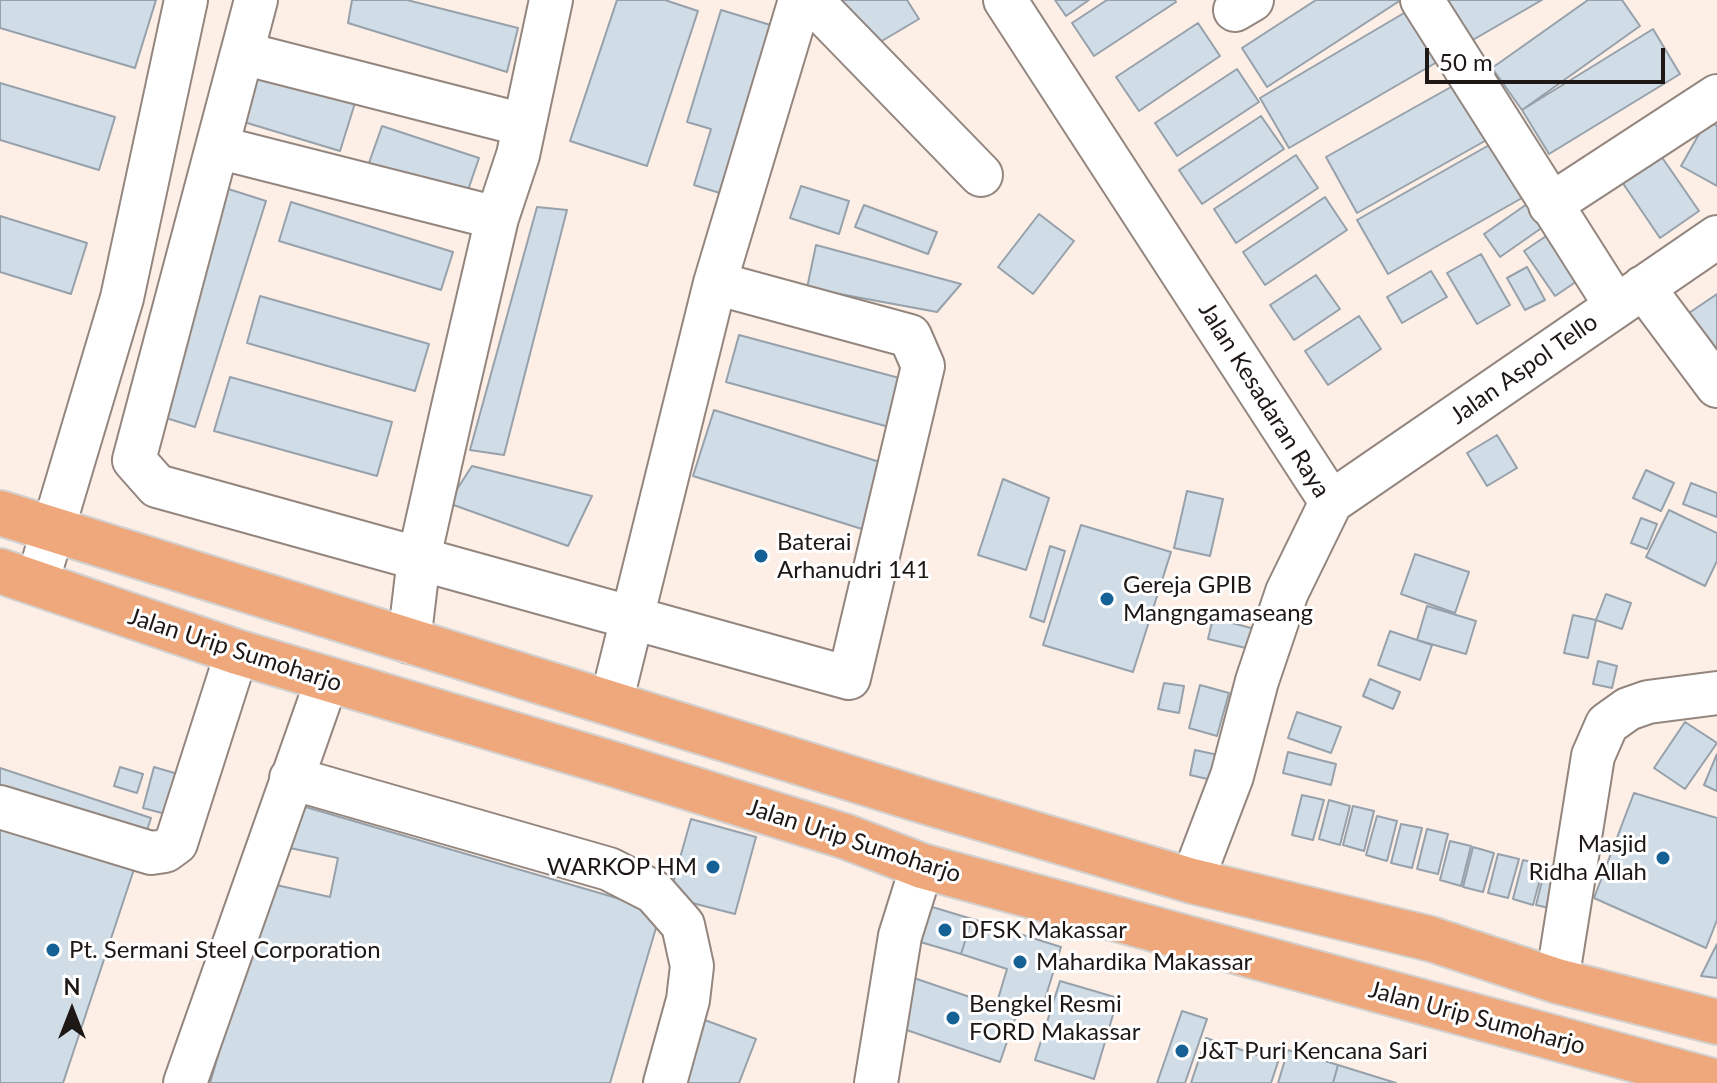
<!DOCTYPE html>
<html>
<head>
<meta charset="utf-8">
<style>
  body { margin:0 }
  #map { position:relative; width:1717px; height:1083px; overflow:hidden; background:#fdefe6; font-family:Lato,sans-serif }
  canvas { display:block }
  .north { position:absolute; left:32px; top:971px; width:80px; height:80px; -webkit-text-stroke:6px #fff; paint-order:stroke; rotate:0deg; font-size:22px; font-weight:700; line-height:32px; text-align:center; color:#1d1815 }
  .north::after { content:''; display:block; margin:auto; width:28px; height:36px; background:#1d1815; clip-path:polygon(50% 0,100% 100%,50% 72%,0 100%) }
  .scale { position:absolute; left:1425px; top:48px; width:240px; height:36px; box-sizing:border-box; border:4px solid #1d1815; border-top:0; padding-left:10px; font-size:24px; line-height:28px; white-space:nowrap; color:#1d1815; -webkit-text-stroke:6px #fff; paint-order:stroke }
</style>
</head>
<body>
<div id="map">
<canvas width="1717" height="1083"></canvas>
<div class="north">N</div>
<div class="scale">50 m</div>
</div>
<script>
const ctx = document.querySelector('canvas').getContext('2d');
ctx.lineJoin = 'round';
function fillPath(path, color) {
  ctx.fillStyle = color;
  ctx.fill(path, 'evenodd');
}
function poly(rows) {
  const path = new Path2D();
  for (const r of rows) {
    path.moveTo(r[0], r[1]);
    for (let i = 2; i < r.length; i += 2) path.lineTo(r[i], r[i + 1]);
  }
  return path;
}
function stroke(path, color, width, dash) {
  ctx.strokeStyle = color;
  ctx.lineWidth = width;
  ctx.lineCap = dash ? 'butt' : 'round';
  ctx.setLineDash(dash || []);
  ctx.stroke(path);
}
function write(font, color, halo, rows, align = 'center') {
  ctx.font = font + ' Lato,sans-serif';
  ctx.lineWidth = 6;
  ctx.setLineDash([]);
  ctx.textBaseline = 'middle';
  ctx.strokeStyle = halo;
  ctx.fillStyle = color;
  for (const [text, x, y, turn = 0] of rows) {
    ctx.save();
    ctx.translate(x, y);
    ctx.rotate((+turn || 0) * Math.PI / 180);
    ctx.textAlign = isNaN(turn) ? turn : align;
    if (halo) ctx.strokeText(text, 0, 0);
    ctx.fillText(text, 0, 0);
    ctx.restore();
  }
}
const building = poly([
  [0,0,156,0,135,68,0,28,0,0],
  [352,0,407,0,518,28,507,72,348,23,352,0],
  [617,0,665,0,698,11,647,166,570,141,617,0],
  [841,0,907,0,919,19,870,48,841,0],
  [1055,0,1089,0,1066,16,1055,0],
  [1107,0,1175,0,1176,2,1094,56,1072,23,1107,0],
  [1316,0,1401,0,1267,87,1242,48,1316,0],
  [1447,0,1542,0,1471,41,1447,0],
  [1588,0,1622,0,1640,26,1522,110,1492,68,1588,0],
  [1421,3,1451,54,1289,148,1260,98,1421,3],
  [721,10,787,30,736,198,694,185,711,129,687,122,721,10],
  [1198,23,1220,56,1139,111,1116,77,1198,23],
  [1653,29,1680,74,1549,154,1522,110,1653,29],
  [1237,69,1259,102,1177,156,1155,123,1237,69],
  [249,70,355,103,340,151,234,119,249,70],
  [1467,78,1499,133,1357,213,1326,157,1467,78],
  [0,83,115,117,99,170,0,140,0,83],
  [1261,116,1284,149,1202,204,1179,170,1261,116],
  [1707,120,1717,126,1717,186,1681,166,1707,120],
  [382,126,479,158,466,196,369,163,382,126],
  [1498,140,1529,194,1388,274,1357,220,1498,140],
  [1659,153,1699,211,1660,238,1620,179,1659,153],
  [1296,155,1318,188,1236,243,1214,209,1296,155],
  [219,186,266,201,195,427,147,412,219,186],
  [801,186,849,201,839,234,790,218,801,186],
  [1325,197,1347,230,1265,285,1243,252,1325,197],
  [1537,197,1553,220,1500,257,1484,234,1537,197],
  [291,202,453,252,441,290,279,241,291,202],
  [864,205,937,232,928,254,855,227,864,205],
  [537,207,567,210,504,455,470,450,537,207],
  [1039,214,1074,241,1033,294,998,267,1039,214],
  [0,216,87,243,71,294,0,272,0,216],
  [1558,228,1589,273,1555,296,1524,251,1558,228],
  [816,245,961,284,937,312,807,288,816,245],
  [1481,254,1510,305,1477,324,1447,273,1481,254],
  [1527,267,1545,300,1525,310,1507,278,1527,267],
  [1431,271,1447,297,1402,323,1387,297,1431,271],
  [1316,275,1340,309,1294,340,1270,305,1316,275],
  [1717,294,1717,353,1683,317,1717,294],
  [260,296,429,344,415,391,247,343,260,296],
  [1359,316,1381,349,1328,385,1305,351,1359,316],
  [739,335,903,379,889,427,726,382,739,335],
  [230,377,392,422,377,476,214,431,230,377],
  [714,410,883,463,862,529,693,476,714,410],
  [1497,435,1517,468,1487,486,1467,453,1497,435],
  [472,466,592,496,568,546,448,503,472,466],
  [1646,470,1674,483,1661,511,1633,498,1646,470],
  [1003,479,1049,498,1026,570,978,555,1003,479],
  [1691,483,1717,493,1717,517,1683,504,1691,483],
  [1187,491,1223,499,1210,556,1174,548,1187,491],
  [1669,510,1717,533,1717,561,1705,586,1646,557,1669,510],
  [1641,518,1657,524,1647,549,1631,543,1641,518],
  [1081,525,1171,552,1133,672,1043,645,1081,525],
  [1050,546,1065,551,1044,622,1030,617,1050,546],
  [1415,554,1469,572,1455,613,1401,594,1415,554],
  [1606,594,1631,603,1622,629,1596,620,1606,594],
  [1427,606,1476,621,1466,654,1417,640,1427,606],
  [1573,615,1596,620,1588,658,1564,653,1573,615],
  [1213,618,1255,629,1250,649,1208,639,1213,618],
  [1390,631,1432,645,1420,680,1378,665,1390,631],
  [1598,661,1617,666,1612,688,1593,684,1598,661],
  [1370,679,1400,692,1393,709,1363,696,1370,679],
  [1164,683,1184,686,1179,713,1158,709,1164,683],
  [1200,685,1229,693,1217,736,1189,728,1200,685],
  [1297,712,1341,727,1331,753,1288,738,1297,712],
  [1685,722,1717,743,1685,789,1654,768,1685,722],
  [1195,750,1218,755,1212,780,1190,775,1195,750],
  [1288,752,1336,764,1331,785,1283,773,1288,752],
  [1717,754,1717,791,1704,785,1717,754],
  [120,767,143,774,137,793,114,786,120,767],
  [154,767,188,777,177,817,143,808,154,767],
  [0,768,151,818,63,1083,0,1083,0,768],
  [1634,793,1717,818,1717,920,1706,948,1594,898,1634,793],
  [1302,795,1324,800,1313,840,1292,835,1302,795],
  [1329,800,1350,806,1340,845,1319,839,1329,800],
  [292,803,661,911,610,1083,210,1083,292,803],
  [1353,806,1374,811,1364,851,1343,845,1353,806],
  [1377,816,1397,821,1387,861,1366,855,1377,816],
  [691,819,756,837,735,914,669,897,691,819],
  [1401,824,1422,828,1412,868,1391,863,1401,824],
  [1427,829,1448,834,1438,874,1417,869,1427,829],
  [1450,841,1471,846,1461,886,1440,880,1450,841],
  [285,847,338,858,330,897,276,885,285,847],
  [1473,847,1494,853,1483,892,1463,887,1473,847],
  [1498,854,1519,859,1508,898,1488,893,1498,854],
  [1523,860,1544,865,1533,905,1513,899,1523,860],
  [1546,865,1567,871,1557,910,1536,905,1546,865],
  [929,906,972,919,961,954,917,941,929,906],
  [972,919,1061,947,1041,1012,998,999,1007,969,961,954,972,919],
  [1717,944,1717,978,1701,976,1717,944],
  [905,975,1017,1013,1000,1062,889,1024,905,975],
  [1060,981,1118,998,1094,1079,1035,1060,1060,981],
  [1182,1011,1207,1019,1185,1083,1157,1083,1182,1011],
  [702,1019,756,1039,739,1083,676,1083,702,1019],
  [1206,1038,1278,1062,1271,1083,1191,1083,1206,1038],
  [1288,1050,1338,1065,1333,1083,1278,1083,1288,1050],
  [1338,1065,1396,1083,1333,1083,1338,1065]
]);
fillPath(building, '#d0dce6');
stroke(building, '#96a1ab', 2);
const minor = poly([
  [256,0,242,53,524,125],
  [811,0,981,175],
  [1005,0,1331,502],
  [1422,0,1616,306],
  [1235,10,1252,0],
  [242,53,134,460,157,486,849,678,923,366,910,336,715,283],
  [217,147,497,218],
  [1550,205,1717,96],
  [1643,287,1717,386],
  [37,583,122,298,186,0],
  [409,642,419,558,452,411,497,218,518,155,551,0],
  [611,703,715,283,800,0],
  [291,778,609,869,654,892,683,925,692,966,688,1000,665,1083],
  [0,807,151,853,165,851,176,843,237,652],
  [1192,881,1232,776,1257,681,1287,592,1331,502,1717,237],
  [1557,981,1593,756,1607,724,1628,709,1648,702,1717,693],
  [185,1083,327,680],
  [876,1083,900,936,922,866]
]);
const highway = poly([
  [0,513,917,799,1192,881,1431,939,1557,981,1717,1022],
  [0,571,237,652,616,765,847,837,922,866,1717,1082]
]);
stroke(minor, '#93867f', 46);
stroke(highway, '#d2d1d0', 48);
stroke(minor, '#fff', 42);
stroke(highway, '#efa87c', 44);
for (const [x, y, r, color] of [
  [761,556,8,"#156094"],
  [1107,599,8,"#156094"],
  [1663,858,8,"#156094"],
  [713,867,8,"#156094"],
  [945,930,8,"#156094"],
  [53,950,8,"#156094"],
  [1020,962,8,"#156094"],
  [953,1018,8,"#156094"],
  [1182,1051,8,"#156094"]
]) {
  const dot = new Path2D();
  dot.arc(x, y, r, 0, 2 * Math.PI);
  ctx.fillStyle = color;
  ctx.fill(dot);
  stroke(dot, '#fff', 3);
}
write('24px', '#1d1815', '#fff', [
  ["Jalan Aspol Tello",1524,369,-35],
  ["Jalan Kesadaran Raya",1264,400,58],
  ["Jalan Urip Sumoharjo",235,650,18],
  ["Jalan Urip Sumoharjo",854,841,18],
  ["Jalan Urip Sumoharjo",1477,1018,15]
]);
write('24px', '#1d1815', '#fff', [
  ["Baterai",777,542],
  ["Arhanudri 141",777,570],
  ["Gereja GPIB",1123,585],
  ["Mangngamaseang",1123,613],
  ["Masjid",1647,844,"right"],
  ["Ridha Allah",1647,872,"right"],
  ["WARKOP HM",697,867,"right"],
  ["DFSK Makassar",961,930],
  ["Pt. Sermani Steel Corporation",69,950],
  ["Mahardika Makassar",1036,962],
  ["Bengkel Resmi",969,1004],
  ["FORD Makassar",969,1032],
  ["J&T Puri Kencana Sari",1198,1051]
], 'left');
</script>
</body>
</html>
